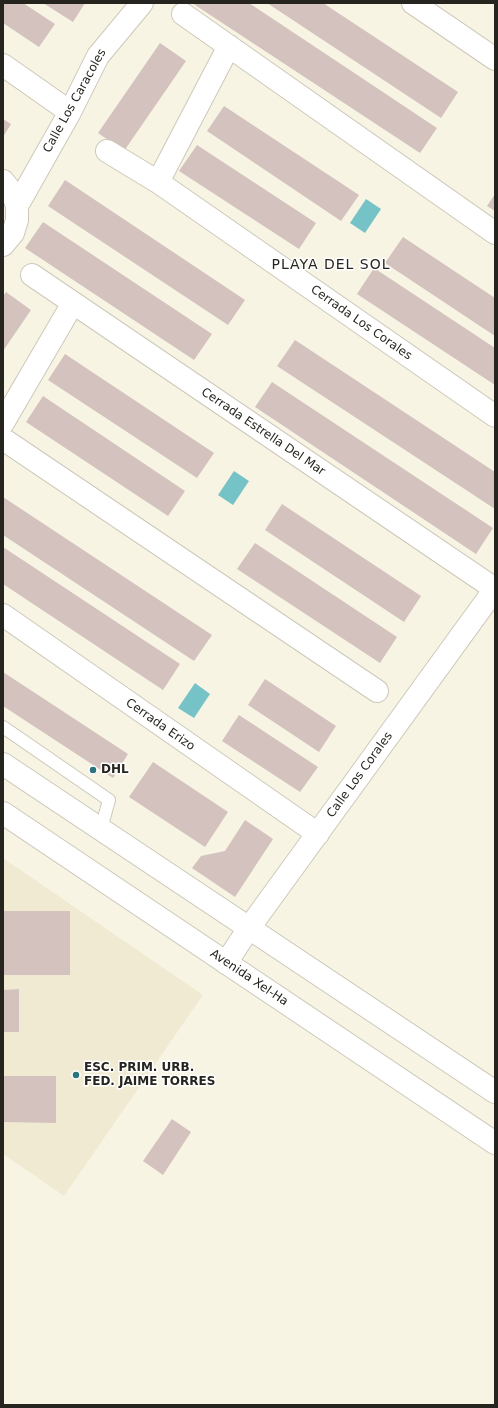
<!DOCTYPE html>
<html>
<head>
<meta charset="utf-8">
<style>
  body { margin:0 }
  #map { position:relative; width:498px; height:1408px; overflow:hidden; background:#f8f4e4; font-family:"DejaVu Sans",sans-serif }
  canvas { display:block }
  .frame { position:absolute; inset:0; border:4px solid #25241e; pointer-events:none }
</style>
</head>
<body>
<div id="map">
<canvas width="498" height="1408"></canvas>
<div class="frame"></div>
</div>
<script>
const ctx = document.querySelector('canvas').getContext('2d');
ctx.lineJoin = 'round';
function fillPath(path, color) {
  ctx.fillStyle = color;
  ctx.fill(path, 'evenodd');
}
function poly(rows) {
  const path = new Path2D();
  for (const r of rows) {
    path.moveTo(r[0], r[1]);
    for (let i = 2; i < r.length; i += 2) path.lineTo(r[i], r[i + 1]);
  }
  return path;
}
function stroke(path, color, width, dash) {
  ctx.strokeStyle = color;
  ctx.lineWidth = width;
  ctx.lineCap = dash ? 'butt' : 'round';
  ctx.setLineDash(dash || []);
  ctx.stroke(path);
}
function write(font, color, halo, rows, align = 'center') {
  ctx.font = font + ' "DejaVu Sans",sans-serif';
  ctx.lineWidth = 3;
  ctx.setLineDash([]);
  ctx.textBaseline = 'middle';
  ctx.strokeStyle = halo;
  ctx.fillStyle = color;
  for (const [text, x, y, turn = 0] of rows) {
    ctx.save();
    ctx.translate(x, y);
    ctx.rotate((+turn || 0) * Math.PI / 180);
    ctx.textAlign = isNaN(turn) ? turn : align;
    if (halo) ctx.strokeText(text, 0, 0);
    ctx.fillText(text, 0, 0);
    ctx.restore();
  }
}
fillPath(poly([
  [3,858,203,995,64,1196,3,1154]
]), '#f1ead3');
fillPath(poly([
  [366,199,381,209,365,233,350,223],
  [234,471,249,481,233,505,218,495],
  [195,683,210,694,194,718,178,708]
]), '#75c2c7');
fillPath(poly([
  [3,3,23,3,55,24,39,47,3,23],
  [43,3,85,3,73,22],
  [192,3,249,3,437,128,420,153],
  [267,3,323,3,458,92,441,118],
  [160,43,186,61,124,151,98,133],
  [224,106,359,195,341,221,207,131],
  [3,119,11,124,3,137],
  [197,145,316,223,299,249,179,171],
  [65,180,245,300,228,325,48,206],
  [495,194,495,211,487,206],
  [43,222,212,334,194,360,25,248],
  [403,237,495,298,495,336,385,263],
  [374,268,495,348,495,385,357,294],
  [6,292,31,310,3,351,3,296],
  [295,340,495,472,495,509,277,366],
  [65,354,214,453,197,478,48,380],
  [272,382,493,528,476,554,255,407],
  [43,396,185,491,168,516,26,422],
  [3,497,212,635,194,661,3,535],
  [282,504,421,596,404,622,265,530],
  [255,543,397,637,380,663,237,569],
  [3,547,180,664,163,690,3,584],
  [3,672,128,754,113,778,3,706],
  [265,679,336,726,319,752,248,705],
  [239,715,318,767,300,792,222,741],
  [153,762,228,812,205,847,129,797],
  [245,820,273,839,235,897,192,868,201,856,225,851],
  [3,911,70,911,70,975,3,975],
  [19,989,19,1032,3,1032,3,990],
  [3,1076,56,1076,56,1123,3,1122],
  [172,1119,191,1132,163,1175,143,1161]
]), '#d3c2bd');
const lane = poly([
  [3,727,109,800,101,829]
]);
const street = poly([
  [413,3,495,59],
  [183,14,495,233],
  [3,65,70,112],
  [107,151,158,182,495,416],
  [3,181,12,192,17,206,17,220,13,233,3,245],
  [158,182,229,46],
  [17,206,70,112,98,56,142,3],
  [32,275,495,589],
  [3,423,73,303],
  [3,439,377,691],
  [3,615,318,834],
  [226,963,249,928,495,589]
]);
const secondary = poly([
  [3,764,495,1092],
  [3,813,495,1143]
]);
stroke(lane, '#cdc8b9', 14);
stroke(street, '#cdc8b9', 24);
stroke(secondary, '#cdc8b9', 24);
stroke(lane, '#fff', 12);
stroke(street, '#fff', 22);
stroke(secondary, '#fff', 22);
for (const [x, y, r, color] of [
  [93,770,4,"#2b737d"],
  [76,1075,4,"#2b737d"]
]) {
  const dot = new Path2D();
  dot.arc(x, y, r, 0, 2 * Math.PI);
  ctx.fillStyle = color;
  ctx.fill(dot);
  stroke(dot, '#fff', 1.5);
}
write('12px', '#25241e', '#fff', [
  ["Calle Los Caracoles",75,101,-61],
  ["Cerrada Los Corales",361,323,35],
  ["Cerrada Estrella Del Mar",263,432,34],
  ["Cerrada Erizo",160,725,35],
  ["Calle Los Corales",360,775,-54],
  ["Avenida Xel-Ha",249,978,34]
]);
write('bold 12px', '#25241e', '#fff', [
  ["DHL",101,770],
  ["ESC. PRIM. URB.",84,1068],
  ["FED. JAIME TORRES",84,1082]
], 'left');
ctx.letterSpacing = '1px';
write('14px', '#25241e', '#fff', [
  ["PLAYA DEL SOL",331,265]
]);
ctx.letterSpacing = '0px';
</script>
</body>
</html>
